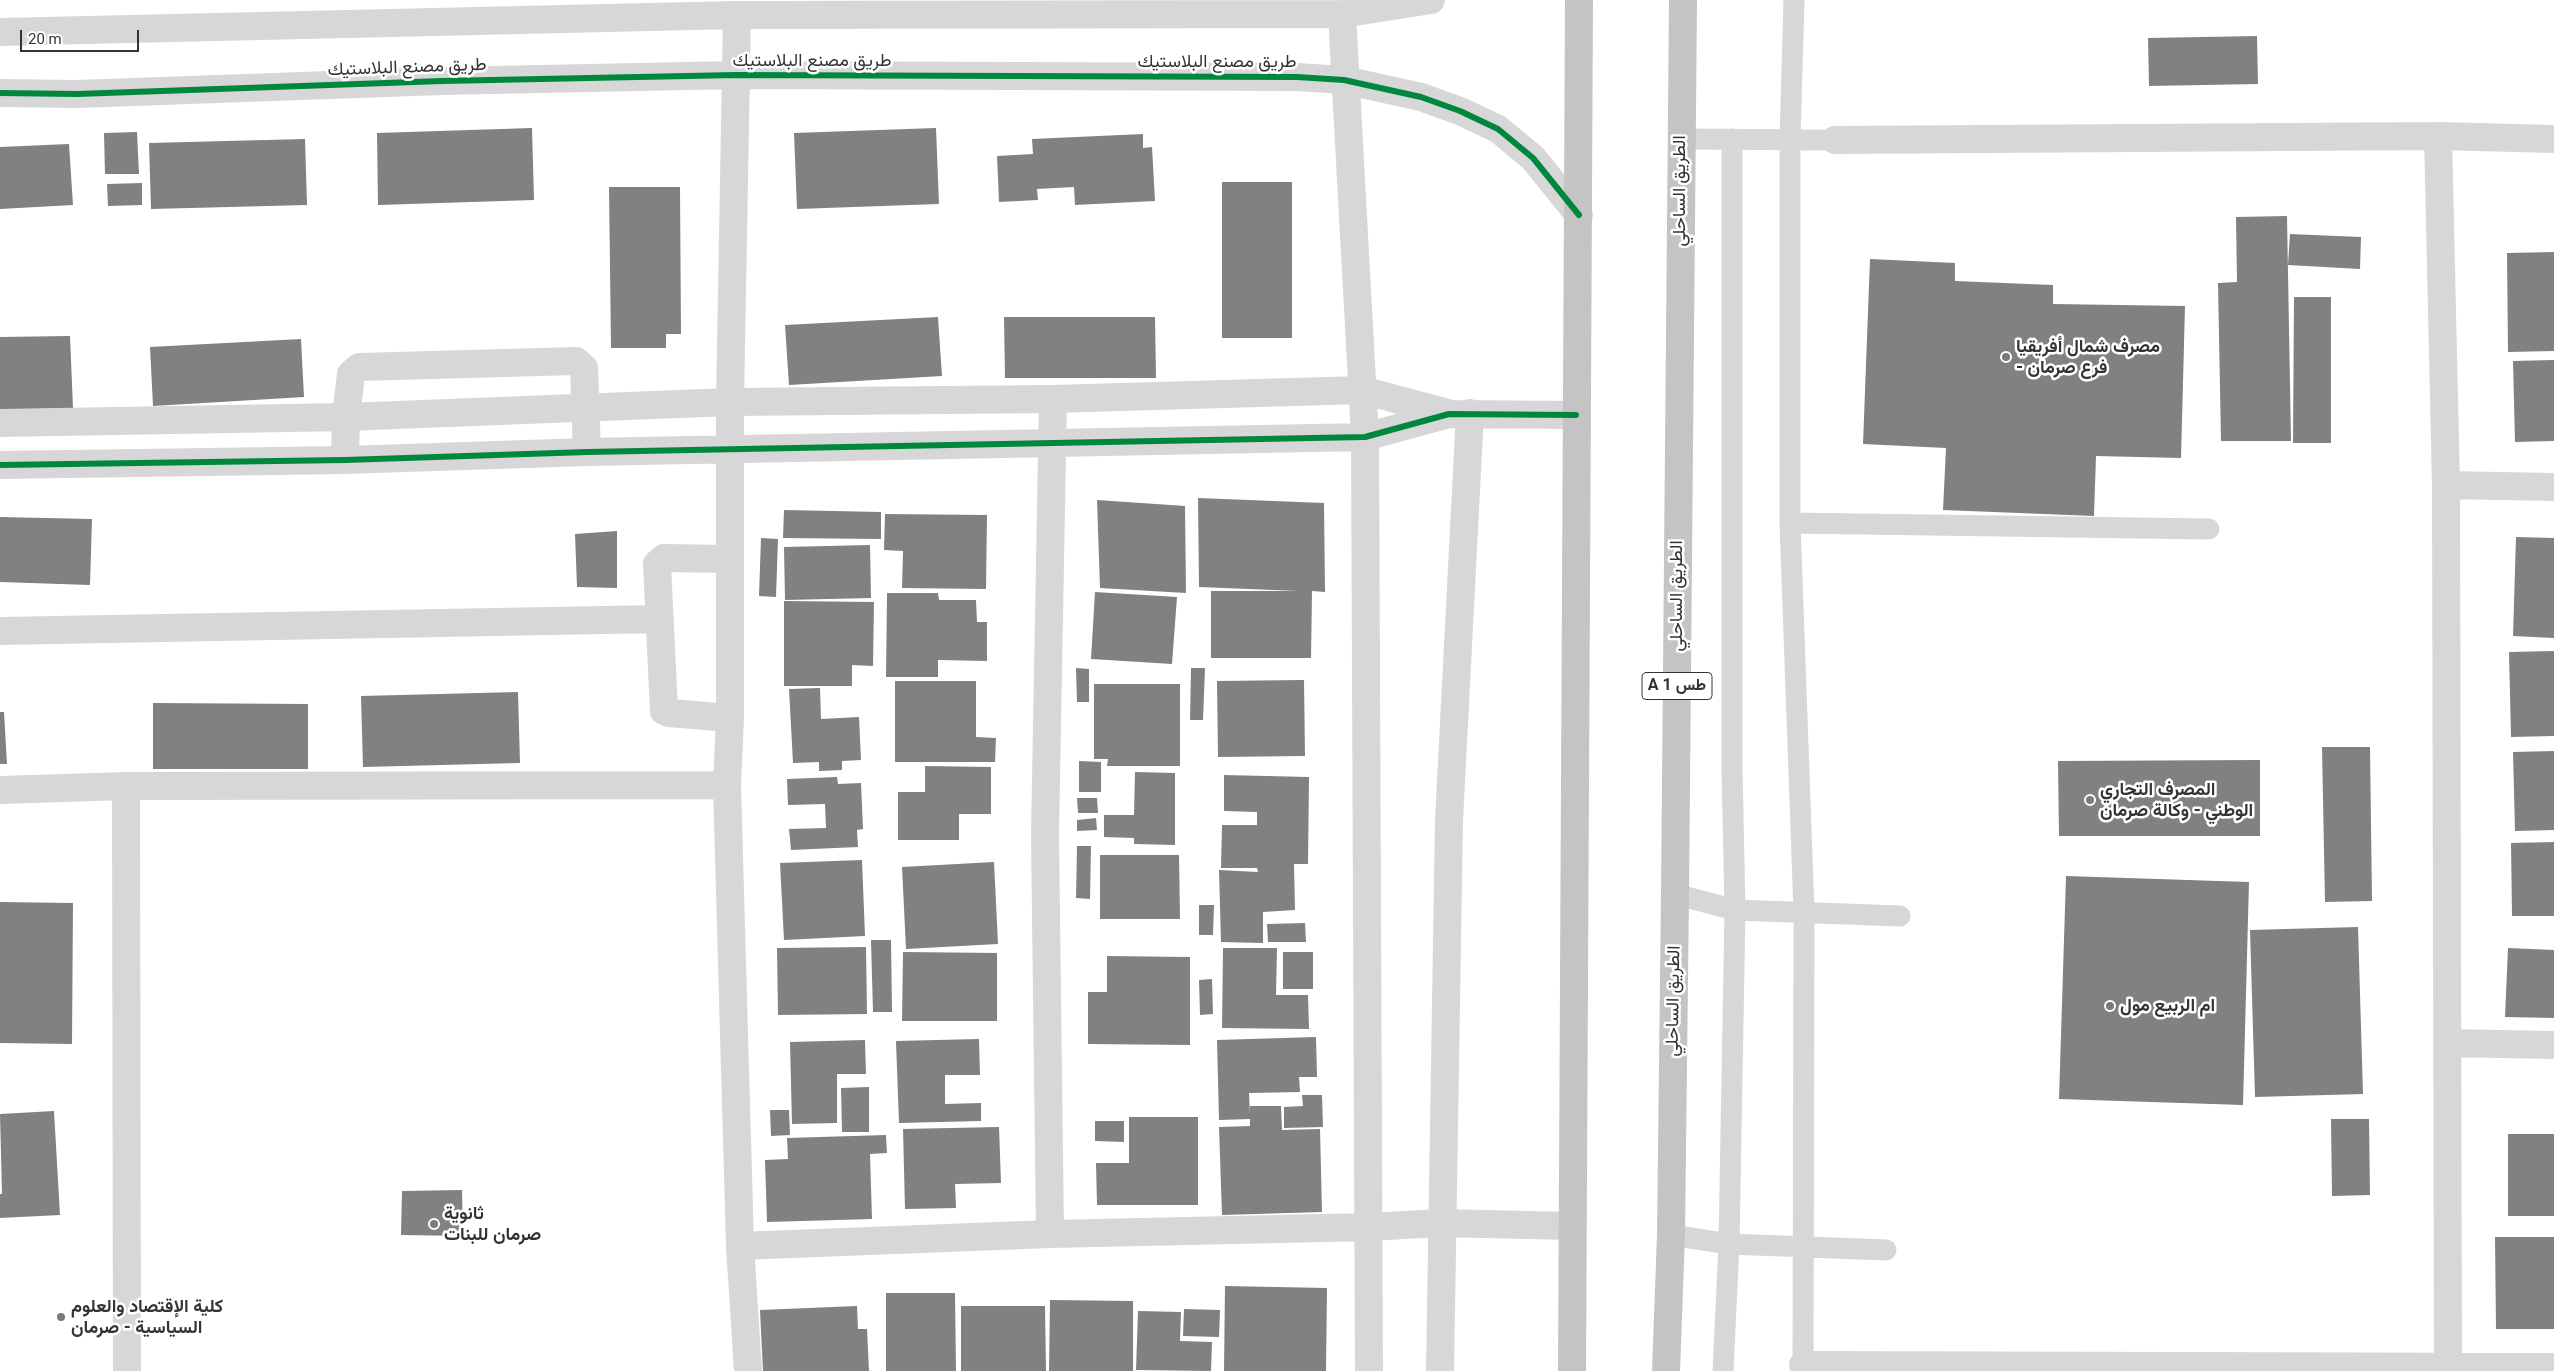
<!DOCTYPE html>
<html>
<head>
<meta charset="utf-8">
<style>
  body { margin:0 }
  #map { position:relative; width:2554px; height:1371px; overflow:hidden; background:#fff; font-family:Roboto,sans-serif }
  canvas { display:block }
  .scale { position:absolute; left:20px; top:30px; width:119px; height:22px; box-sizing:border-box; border:2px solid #333; border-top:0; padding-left:6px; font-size:15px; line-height:18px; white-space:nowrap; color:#333; -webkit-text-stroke:4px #fff; paint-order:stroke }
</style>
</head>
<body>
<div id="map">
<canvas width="2554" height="1371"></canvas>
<div class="scale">20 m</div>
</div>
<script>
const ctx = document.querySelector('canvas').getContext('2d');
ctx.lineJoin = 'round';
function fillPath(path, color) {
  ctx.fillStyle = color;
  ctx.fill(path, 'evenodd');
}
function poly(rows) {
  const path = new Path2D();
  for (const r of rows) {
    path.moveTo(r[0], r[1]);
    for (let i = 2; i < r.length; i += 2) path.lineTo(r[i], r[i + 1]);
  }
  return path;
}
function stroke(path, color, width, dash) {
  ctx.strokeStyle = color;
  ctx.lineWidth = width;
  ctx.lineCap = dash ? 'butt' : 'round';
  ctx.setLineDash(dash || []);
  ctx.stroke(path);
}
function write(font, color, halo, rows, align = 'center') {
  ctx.font = font + ' Roboto,Vazirmatn,sans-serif';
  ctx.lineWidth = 5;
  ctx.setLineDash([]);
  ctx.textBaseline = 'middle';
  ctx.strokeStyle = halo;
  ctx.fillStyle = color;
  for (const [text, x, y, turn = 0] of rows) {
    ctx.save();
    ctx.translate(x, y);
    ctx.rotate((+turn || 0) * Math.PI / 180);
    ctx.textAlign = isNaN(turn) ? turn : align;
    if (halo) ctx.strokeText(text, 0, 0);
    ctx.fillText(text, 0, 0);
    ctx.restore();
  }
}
fillPath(poly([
  [2257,36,2258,84,2149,86,2148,38],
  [532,128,534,200,378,205,377,133],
  [936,128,939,204,797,209,794,133],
  [137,132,139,174,105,174,104,133],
  [1143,134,1143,148,1152,147,1155,201,1075,205,1074,187,1037,189,1038,200,999,202,997,156,1033,154,1032,139],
  [305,139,307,205,151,209,149,143],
  [69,144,73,205,0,209,0,147],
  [1222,182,1292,182,1292,338,1222,338],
  [142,183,142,205,108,206,107,184],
  [609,187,680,187,681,334,666,334,666,348,611,348],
  [2287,216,2291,441,2221,441,2218,283,2237,282,2236,217],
  [2290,234,2361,237,2360,269,2288,265],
  [2554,252,2554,351,2508,352,2507,253],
  [1870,259,1955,263,1955,281,2053,285,2053,304,2185,306,2181,458,2096,456,2094,516,1943,510,1946,448,1863,444],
  [2294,297,2331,297,2331,443,2293,443],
  [938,317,942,376,789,385,785,325],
  [1004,317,1155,317,1156,378,1005,378],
  [70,336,73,408,0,410,0,337],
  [301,339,304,397,153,406,150,347],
  [2554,360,2554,441,2515,442,2513,361],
  [1198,498,1324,503,1325,592,1312,591,1311,658,1211,658,1211,591,1298,591,1199,587],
  [1097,500,1185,506,1186,593,1100,588],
  [784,510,881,512,881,539,783,538],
  [885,514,987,515,986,589,902,588,903,551,884,550],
  [0,517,92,519,90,585,0,582],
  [617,531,617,588,577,587,575,534],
  [2516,537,2554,538,2554,638,2513,636],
  [761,538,778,539,776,597,759,596],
  [870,545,871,598,785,600,784,547],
  [1095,592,1177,597,1172,664,1091,659],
  [887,593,938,593,939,600,976,600,977,622,987,622,987,661,938,660,938,677,886,677],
  [784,601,874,602,873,666,852,665,852,686,784,686],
  [2554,651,2554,736,2511,737,2509,652],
  [1076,668,1089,669,1089,702,1077,702],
  [1191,668,1205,668,1203,720,1190,720],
  [1304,680,1305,756,1218,757,1217,681],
  [895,681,976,681,976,737,996,738,995,762,895,762],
  [1094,684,1180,684,1180,766,1107,766,1108,759,1094,759],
  [820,688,821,719,859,717,861,760,842,761,842,770,819,771,819,762,793,763,789,689],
  [518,692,520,763,363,767,361,696],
  [153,703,308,704,308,769,153,769],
  [0,712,4,712,7,764,0,764],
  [2322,747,2370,747,2372,901,2325,902],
  [2554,751,2554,830,2515,831,2513,752],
  [2260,760,2260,836,2059,836,2058,761],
  [1079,761,1101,762,1101,792,1079,792],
  [925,766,991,767,991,814,959,814,959,840,898,840,898,792,925,792],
  [1135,772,1175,773,1175,845,1134,844,1134,838,1104,837,1104,815,1134,815],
  [1224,775,1309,777,1308,864,1294,864,1295,910,1263,912,1263,943,1221,942,1219,870,1258,872,1257,868,1221,868,1222,825,1257,825,1257,812,1224,811],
  [837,777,838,784,861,783,863,829,857,830,858,847,791,850,789,829,826,828,825,804,788,805,787,779],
  [1077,798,1097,798,1098,813,1078,813],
  [1096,818,1097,830,1077,831,1077,820],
  [2554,842,2554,916,2512,916,2511,843],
  [1077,846,1091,846,1090,899,1076,898],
  [1100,855,1179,855,1180,919,1100,919],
  [862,860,865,936,784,940,780,863],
  [994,862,998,944,906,949,902,867],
  [2066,876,2249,882,2243,1105,2059,1099],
  [0,902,73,903,72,1044,0,1043],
  [1199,905,1214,905,1213,935,1199,935],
  [1305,923,1306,942,1268,942,1267,924],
  [2358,927,2363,1094,2255,1097,2250,930],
  [871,940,891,940,892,1012,873,1012],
  [866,947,867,1014,778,1015,777,948],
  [1223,948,1277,948,1276,995,1308,995,1309,1029,1222,1028],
  [2508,948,2554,950,2554,1018,2505,1017],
  [903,952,997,953,997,1021,902,1021],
  [1283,952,1313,952,1313,989,1283,989],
  [1107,956,1190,957,1190,1045,1088,1044,1088,992,1107,992],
  [1212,979,1213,1014,1200,1015,1199,980],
  [1316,1037,1317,1077,1299,1077,1300,1092,1249,1093,1250,1115,1250,1106,1281,1106,1282,1130,1320,1129,1322,1212,1222,1215,1219,1127,1250,1126,1250,1119,1219,1120,1217,1040],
  [979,1039,980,1075,945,1075,945,1104,981,1103,981,1121,899,1123,896,1041],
  [865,1040,866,1074,837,1074,837,1123,792,1124,790,1042],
  [869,1087,869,1132,842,1132,841,1088],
  [1302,1095,1322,1095,1323,1127,1284,1128,1284,1107,1303,1106],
  [770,1110,789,1110,790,1135,771,1136],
  [54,1111,60,1215,0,1218,0,1194,2,1194,0,1114],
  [1129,1117,1198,1117,1198,1205,1097,1205,1096,1163,1129,1163],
  [2331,1119,2369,1119,2370,1195,2332,1196],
  [1095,1121,1124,1121,1124,1142,1095,1141],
  [999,1127,1001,1183,955,1184,956,1208,905,1209,903,1129],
  [2508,1134,2554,1134,2554,1216,2508,1216],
  [886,1135,887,1153,870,1154,872,1219,767,1222,765,1160,788,1159,787,1138],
  [462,1190,463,1236,401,1235,402,1191],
  [2495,1237,2554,1237,2554,1329,2496,1329],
  [1225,1286,1327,1288,1326,1371,1224,1371],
  [886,1293,955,1293,956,1371,886,1371],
  [1050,1300,1133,1301,1133,1371,1049,1371],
  [857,1306,858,1329,867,1329,869,1371,763,1371,760,1310],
  [961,1306,1045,1306,1046,1371,961,1371],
  [1184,1309,1220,1310,1219,1337,1183,1336],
  [1138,1311,1181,1312,1180,1341,1212,1342,1211,1371,1136,1370]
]), '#818181');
stroke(poly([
  [1794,0,1790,140,1790,523,1804,912,1803,1371],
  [1680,139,1835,140],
  [1790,523,2209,529],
  [1675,894,1735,910,1900,916],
  [1671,1235,1729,1244,1886,1250],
  [1723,1371,1729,1244,1735,910,1732,768,1732,139]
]), '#d7d7d7', 21);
stroke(poly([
  [1342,14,1365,437,1369,1371],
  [737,15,730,402,730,718,727,785,740,1246,748,1371],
  [0,32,737,15,1342,14,1431,0],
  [0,93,77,94,442,81,736,75,1297,77,1344,80,1421,97,1460,111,1498,129,1533,158,1579,215],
  [2438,136,2446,485,2448,1371],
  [1835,140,2438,136,2554,139],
  [0,423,346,417,730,402,1053,399,1362,390,1448,413],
  [345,460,346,417,351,374,359,367,576,361,584,368,587,452],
  [0,465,345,460,587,452,1365,437,1449,414,1576,415],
  [2446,485,2554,487],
  [730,559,664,558,657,564,664,711,669,713,730,718],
  [0,631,660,619],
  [126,786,127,1371],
  [0,790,126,786,727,785],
  [2448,1043,2554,1045],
  [1050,1234,1045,835,1053,399],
  [740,1246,1050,1234,1369,1227,1441,1223,1571,1226],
  [1803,1365,2554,1367],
  [1440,1371,1449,820,1470,413]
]), '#d7d7d7', 28);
stroke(poly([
  [1572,1371,1579,0],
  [1666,1371,1671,1235,1675,894,1683,0]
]), '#c4c4c4', 28);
stroke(poly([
  [0,93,77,94,442,81,736,75,1297,77,1344,80,1421,97,1460,111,1498,129,1533,158,1579,215],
  [0,465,345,460,587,452,1365,437,1449,414,1576,415]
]), '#00873e', 6);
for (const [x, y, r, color] of [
  [2006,357,5,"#7a7a7a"],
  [2090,800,5,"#7a7a7a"],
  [2110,1006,5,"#7a7a7a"],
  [434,1224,5,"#7a7a7a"],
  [61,1317,5,"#7a7a7a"]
]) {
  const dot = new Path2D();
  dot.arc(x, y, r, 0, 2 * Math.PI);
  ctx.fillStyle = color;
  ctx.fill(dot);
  stroke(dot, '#fff', 2);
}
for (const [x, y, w] of [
  [1677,686,70]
]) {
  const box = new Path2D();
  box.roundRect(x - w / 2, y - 13.5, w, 27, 4);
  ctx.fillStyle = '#fff';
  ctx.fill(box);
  stroke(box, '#333', 1);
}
write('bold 16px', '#333', null, [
  ["A 1 طس",1677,686]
]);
write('18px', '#333', '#fff', [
  ["طريق مصنع البلاستيك",812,61],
  ["طريق مصنع البلاستيك",1217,62],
  ["طريق مصنع البلاستيك",407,68,-2],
  ["الطريق الساحلي",1680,191,-90],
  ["الطريق الساحلي",1677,596,-90],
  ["الطريق الساحلي",1674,1001,-89]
]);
write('bold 18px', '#333', '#fff', [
  ["مصرف شمال أفريقيا",2016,347],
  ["- فرع صرمان",2016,368],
  ["المصرف التجاري",2100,790],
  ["الوطني - وكالة صرمان",2100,811],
  ["ام الربيع مول",2120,1006],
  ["ثانوية",444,1214],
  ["صرمان للبنات",444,1235],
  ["كلية الإقتصاد والعلوم",71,1307],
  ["السياسية - صرمان",71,1328]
], 'left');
</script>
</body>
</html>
